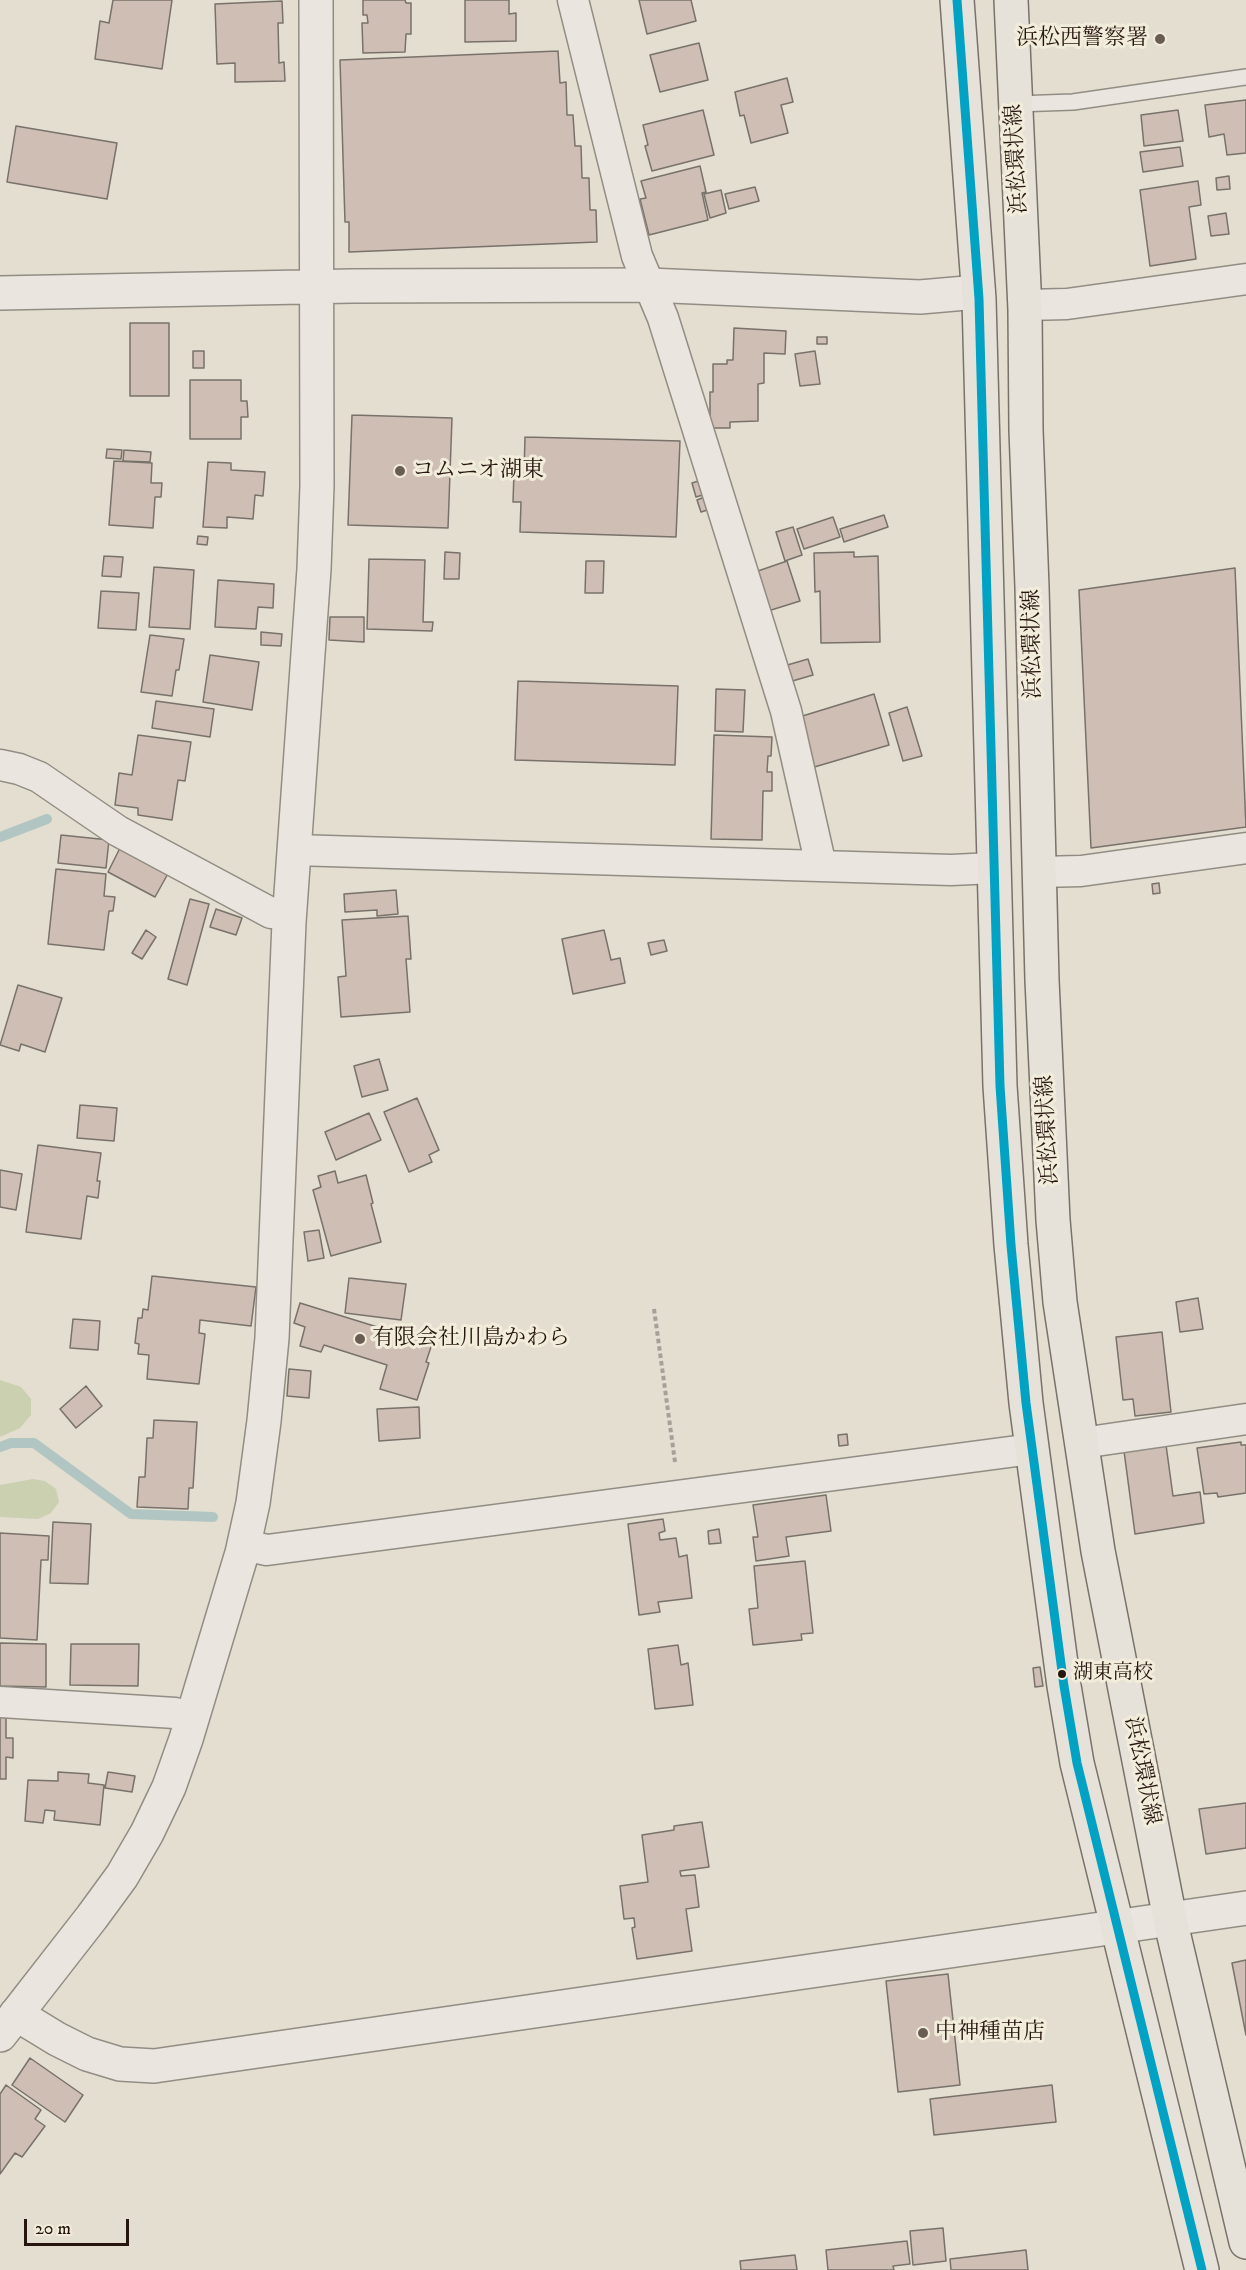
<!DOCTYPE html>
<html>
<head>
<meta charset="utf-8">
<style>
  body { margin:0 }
  #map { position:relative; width:1246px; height:2270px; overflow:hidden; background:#e3decf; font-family:"IM FELL DW Pica",serif }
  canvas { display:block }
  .scale { position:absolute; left:24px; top:2219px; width:105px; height:27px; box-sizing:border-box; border:3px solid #271610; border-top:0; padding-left:8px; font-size:18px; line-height:21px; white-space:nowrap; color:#271610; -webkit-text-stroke:4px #f2ecdb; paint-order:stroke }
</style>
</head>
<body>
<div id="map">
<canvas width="1246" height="2270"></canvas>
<div class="scale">20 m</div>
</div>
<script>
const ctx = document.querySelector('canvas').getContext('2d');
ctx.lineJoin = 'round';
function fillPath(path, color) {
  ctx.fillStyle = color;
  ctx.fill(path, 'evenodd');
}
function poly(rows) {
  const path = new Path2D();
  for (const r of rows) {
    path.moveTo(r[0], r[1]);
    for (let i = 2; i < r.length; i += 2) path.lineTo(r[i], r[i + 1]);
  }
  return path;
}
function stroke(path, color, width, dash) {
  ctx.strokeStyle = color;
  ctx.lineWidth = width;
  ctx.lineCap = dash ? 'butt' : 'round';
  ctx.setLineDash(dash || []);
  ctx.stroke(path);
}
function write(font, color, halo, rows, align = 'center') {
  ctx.font = font + ' "IM FELL DW Pica","Noto Serif JP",serif';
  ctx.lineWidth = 6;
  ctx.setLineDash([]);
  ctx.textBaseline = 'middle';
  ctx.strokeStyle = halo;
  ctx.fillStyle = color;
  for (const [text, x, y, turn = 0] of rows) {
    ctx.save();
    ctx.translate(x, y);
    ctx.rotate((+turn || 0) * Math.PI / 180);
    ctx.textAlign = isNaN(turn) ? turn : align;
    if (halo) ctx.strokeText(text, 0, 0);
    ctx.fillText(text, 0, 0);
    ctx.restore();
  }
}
fillPath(poly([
  [0,1380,21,1387,31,1399,31,1415,20,1428,0,1437],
  [33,1479,45,1481,56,1489,59,1502,51,1513,38,1519,0,1517,0,1485]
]), '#cad0b0');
stroke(poly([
  [0,837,47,819],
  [0,1447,11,1443,34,1443,131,1514,213,1517]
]), '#b1c6c2', 10);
const building = poly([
  [113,0,172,0,162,69,95,59,100,21,109,23,113,0],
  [363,0,405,0,406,3,411,3,411,34,406,34,405,52,363,53,362,23,368,23,367,15,363,15,363,0],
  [465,0,509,0,509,14,516,13,516,41,465,42,465,0],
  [639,0,691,0,696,21,647,34,639,0],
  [282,1,283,23,278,23,279,63,284,62,285,81,235,82,235,63,217,64,215,4,282,1],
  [699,43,708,80,660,92,650,55,699,43],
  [558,51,560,83,566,82,567,115,573,115,575,146,581,146,582,178,589,178,590,210,596,210,597,242,349,252,349,222,345,222,340,60,558,51],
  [787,78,793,102,781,105,788,133,751,143,744,115,740,116,735,92,787,78],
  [1246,100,1246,153,1227,155,1224,134,1209,137,1205,105,1246,100],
  [703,110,714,155,652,171,645,146,648,145,643,125,703,110],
  [1178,110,1183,141,1144,146,1141,115,1178,110],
  [16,126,117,143,107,199,7,182,16,126],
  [1180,147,1183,166,1143,172,1140,152,1180,147],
  [700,166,706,192,702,193,708,220,649,235,640,199,646,198,641,181,700,166],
  [1229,176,1230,189,1217,190,1216,178,1229,176],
  [1198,181,1201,205,1189,207,1196,259,1150,266,1140,190,1198,181],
  [755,187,759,201,729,209,725,194,755,187],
  [721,190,726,213,710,218,704,194,721,190],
  [1226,213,1229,234,1211,236,1208,216,1226,213],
  [130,323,169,323,169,396,130,396,130,323],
  [734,328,786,331,785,354,764,353,764,383,758,384,758,421,730,422,730,428,710,428,710,392,713,392,713,364,727,364,727,360,733,360,734,328],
  [817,337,827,337,827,344,817,344,817,337],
  [193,351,204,351,204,368,193,368,193,351],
  [815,351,820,384,800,386,795,354,815,351],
  [190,380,241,380,241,401,247,401,248,417,241,417,241,439,190,439,190,380],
  [352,415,452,418,448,528,348,525,352,415],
  [525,437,680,441,676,537,520,532,521,502,513,502,514,472,524,473,525,437],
  [107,449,122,450,121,459,106,458,107,449],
  [124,450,151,452,150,462,123,461,124,450],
  [114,461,152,463,151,483,162,483,161,497,155,497,153,528,109,525,114,461],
  [208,462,231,463,231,470,265,472,263,496,255,495,253,519,227,517,227,528,203,527,208,462],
  [702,480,706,494,696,497,692,483,702,480],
  [707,496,711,509,701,512,697,500,707,496],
  [884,515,888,527,844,542,840,529,884,515],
  [833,517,840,537,804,549,797,529,833,517],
  [793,527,802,555,785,561,776,532,793,527],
  [198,536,208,537,207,545,197,544,198,536],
  [445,552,460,553,459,579,444,579,445,552],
  [854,552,854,557,878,556,880,642,821,643,820,591,815,592,814,553,854,552],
  [104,556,123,557,121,577,102,576,104,556],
  [369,559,425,560,423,622,433,622,432,631,367,629,369,559],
  [586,561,604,561,603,593,585,593,586,561],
  [787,561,800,601,768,611,755,572,787,561],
  [154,567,194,570,190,629,149,627,154,567],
  [1235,568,1246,827,1091,848,1079,590,1235,568],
  [218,580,274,584,273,608,258,607,256,629,215,627,218,580],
  [101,591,139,593,136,630,98,628,101,591],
  [330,617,364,617,364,642,329,640,330,617],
  [261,632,282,634,281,646,261,645,261,632],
  [150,635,184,639,179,670,176,670,172,696,141,692,150,635],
  [210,655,259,662,252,710,203,702,210,655],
  [808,659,813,675,789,682,784,666,808,659],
  [518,681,678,686,675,765,515,760,518,681],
  [716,689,745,690,743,732,715,731,716,689],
  [874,694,889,745,811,768,796,718,874,694],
  [156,701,214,709,210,737,152,728,156,701],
  [907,707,922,756,903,761,889,713,907,707],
  [138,735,191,742,185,781,178,780,172,820,138,815,138,808,115,805,119,773,132,775,138,735],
  [714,735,772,737,771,756,768,756,767,772,772,772,772,791,763,791,762,840,711,839,714,735],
  [61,835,109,840,106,868,58,863,61,835],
  [122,844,170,870,155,897,108,872,122,844],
  [56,869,106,874,104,896,115,897,113,911,109,911,104,950,48,944,56,869],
  [1159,883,1160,893,1153,894,1152,884,1159,883],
  [396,890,398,914,377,916,377,910,345,912,344,894,396,890],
  [190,899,209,904,187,985,168,979,190,899],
  [216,909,242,918,236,935,210,927,216,909],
  [408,916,411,959,406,959,410,1012,341,1017,338,977,346,976,342,920,408,916],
  [146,930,156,937,142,959,132,953,146,930],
  [604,930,611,960,620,958,625,983,573,994,562,939,604,930],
  [664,940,667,951,651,955,648,943,664,940],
  [18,985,62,998,45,1052,21,1044,19,1051,0,1045,18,985],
  [379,1059,388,1090,362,1097,354,1066,379,1059],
  [417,1098,439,1150,429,1155,432,1162,409,1172,384,1112,417,1098],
  [80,1105,117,1108,114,1141,77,1138,80,1105],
  [369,1113,381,1140,336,1160,325,1132,369,1113],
  [38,1145,101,1153,97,1181,100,1181,98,1198,87,1196,81,1239,26,1232,38,1145],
  [0,1170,22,1174,16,1210,0,1207,0,1170],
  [335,1171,338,1183,366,1175,373,1203,371,1204,381,1242,331,1256,313,1190,321,1187,318,1176,335,1171],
  [319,1230,324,1258,308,1261,304,1232,319,1230],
  [152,1276,256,1287,251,1326,200,1320,199,1333,205,1334,199,1384,147,1379,149,1355,138,1354,139,1344,135,1343,138,1318,142,1318,143,1309,148,1310,152,1276],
  [349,1278,406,1284,401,1320,345,1313,349,1278],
  [1198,1298,1203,1329,1180,1332,1176,1302,1198,1298],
  [300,1303,432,1344,426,1362,429,1363,417,1400,380,1389,387,1365,324,1345,321,1352,300,1346,305,1327,294,1323,300,1303],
  [73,1319,100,1321,98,1350,70,1348,73,1319],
  [1162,1332,1171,1412,1135,1416,1133,1399,1123,1400,1116,1337,1162,1332],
  [289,1369,311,1371,309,1398,287,1396,289,1369],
  [86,1386,102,1406,76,1428,60,1409,86,1386],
  [419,1407,420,1438,379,1441,377,1409,419,1407],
  [154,1420,197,1422,193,1488,189,1488,188,1509,137,1507,139,1477,145,1477,147,1438,153,1438,154,1420],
  [847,1434,848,1445,839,1446,838,1435,847,1434],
  [1241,1442,1241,1445,1246,1445,1246,1493,1218,1497,1217,1493,1204,1494,1197,1448,1241,1442],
  [1166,1445,1173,1496,1200,1492,1204,1523,1135,1534,1124,1451,1166,1445],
  [826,1495,831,1531,786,1537,789,1556,756,1561,753,1537,758,1537,753,1505,826,1495],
  [663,1519,665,1531,659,1533,660,1540,676,1538,679,1557,687,1555,692,1598,658,1602,660,1612,639,1615,628,1524,663,1519],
  [53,1522,91,1524,88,1584,50,1583,53,1522],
  [719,1529,721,1543,709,1544,708,1531,719,1529],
  [0,1533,49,1536,48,1560,41,1560,37,1640,0,1638,0,1533],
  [805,1561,813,1633,801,1634,802,1640,753,1645,749,1609,758,1608,754,1566,805,1561],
  [0,1643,46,1644,46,1687,0,1686,0,1643],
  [71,1644,139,1644,138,1686,70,1685,71,1644],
  [678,1645,681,1665,688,1663,693,1705,655,1709,648,1649,678,1645],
  [1040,1667,1043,1686,1035,1687,1033,1668,1040,1667],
  [0,1716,6,1716,6,1738,13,1738,13,1758,6,1757,6,1779,0,1779,0,1716],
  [58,1772,89,1774,88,1783,104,1785,100,1825,54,1820,55,1811,45,1810,43,1823,25,1821,28,1780,58,1781,58,1772],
  [108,1772,135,1776,132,1792,105,1788,108,1772],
  [1246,1803,1246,1848,1206,1854,1199,1809,1246,1803],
  [702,1822,709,1867,680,1871,681,1876,695,1875,699,1907,686,1909,692,1951,637,1959,632,1928,635,1927,634,1918,624,1919,620,1886,648,1882,642,1835,674,1830,674,1826,702,1822],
  [1246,1960,1246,2035,1232,1963,1246,1960],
  [948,1974,960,2085,898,2092,886,1981,948,1974],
  [30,2058,83,2095,65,2122,12,2085,30,2058],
  [6,2085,41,2110,35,2119,45,2126,22,2157,15,2153,0,2174,0,2094,6,2085],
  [1052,2085,1056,2122,934,2135,930,2099,1052,2085],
  [943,2228,946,2261,913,2265,910,2231,943,2228],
  [907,2241,910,2264,893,2266,894,2270,828,2270,826,2250,907,2241],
  [1026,2250,1028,2270,951,2270,950,2259,1026,2250],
  [795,2255,797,2270,741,2270,740,2261,795,2255]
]);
fillPath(building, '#cfbeb4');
stroke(building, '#78726a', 1.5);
const service = poly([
  [1016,104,1073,102,1246,77]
]);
const minor = poly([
  [573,0,637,256,663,318,786,711,821,866],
  [1025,305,1067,304,1246,279],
  [0,765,19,769,39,777,118,831,271,913,290,914],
  [295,850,951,870,994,868],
  [1039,872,1081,871,1246,848],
  [1082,1443,1246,1419],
  [243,1545,267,1550,1032,1449],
  [0,1702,175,1713,192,1718]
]);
const tertiary = poly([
  [0,293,352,286,649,285,920,297,978,292],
  [16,2014,57,2039,87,2054,120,2064,154,2066,1246,1908],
  [0,2035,92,1917,122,1876,147,1833,169,1787,186,1739,242,1553,253,1503,264,1421,272,1338,289,922,314,569,317,486,316,0]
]);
const primary = poly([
  [957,0,979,299,1000,1086,1011,1245,1026,1403,1064,1686,1077,1763,1202,2270],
  [1011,0,1025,310,1026,430,1032,587,1042,980,1053,1220,1060,1302,1098,1551,1170,1919,1246,2242]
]);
stroke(service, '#928d84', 18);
stroke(minor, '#928d84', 33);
stroke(tertiary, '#928d84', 36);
stroke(primary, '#78726a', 36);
stroke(poly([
  [654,1309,675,1462]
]), '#a5a19a', 4, [4.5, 3]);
stroke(service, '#eae6df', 15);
stroke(minor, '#eae6df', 30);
stroke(tertiary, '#eae6df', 33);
stroke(primary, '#e6e2da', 33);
stroke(poly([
  [957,0,979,299,1000,1086,1011,1245,1026,1403,1064,1686,1077,1763,1202,2270]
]), '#02a2c4', 9);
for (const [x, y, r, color] of [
  [1160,39,6,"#695c53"],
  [400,471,6,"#695c53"],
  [360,1339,6,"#695c53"],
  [1062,1674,5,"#271610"],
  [923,2033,6,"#695c53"]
]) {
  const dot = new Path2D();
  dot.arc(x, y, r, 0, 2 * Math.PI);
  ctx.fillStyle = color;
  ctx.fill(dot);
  stroke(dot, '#f2ecdb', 2);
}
write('20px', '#271610', '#f2ecdb', [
  ["湖東高校",1073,1674]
], 'left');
write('22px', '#271610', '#f2ecdb', [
  ["浜松西警察署",1148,39,"right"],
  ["コムニオ湖東",412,471],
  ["有限会社川島かわら",372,1339],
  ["中神種苗店",935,2033]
], 'left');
write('22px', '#271610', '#f2ecdb', [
  ["浜松環状線",1018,159,-93],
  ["浜松環状線",1034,644,-91],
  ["浜松環状線",1049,1130,-93],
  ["浜松環状線",1141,1771,79]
]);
</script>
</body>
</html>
